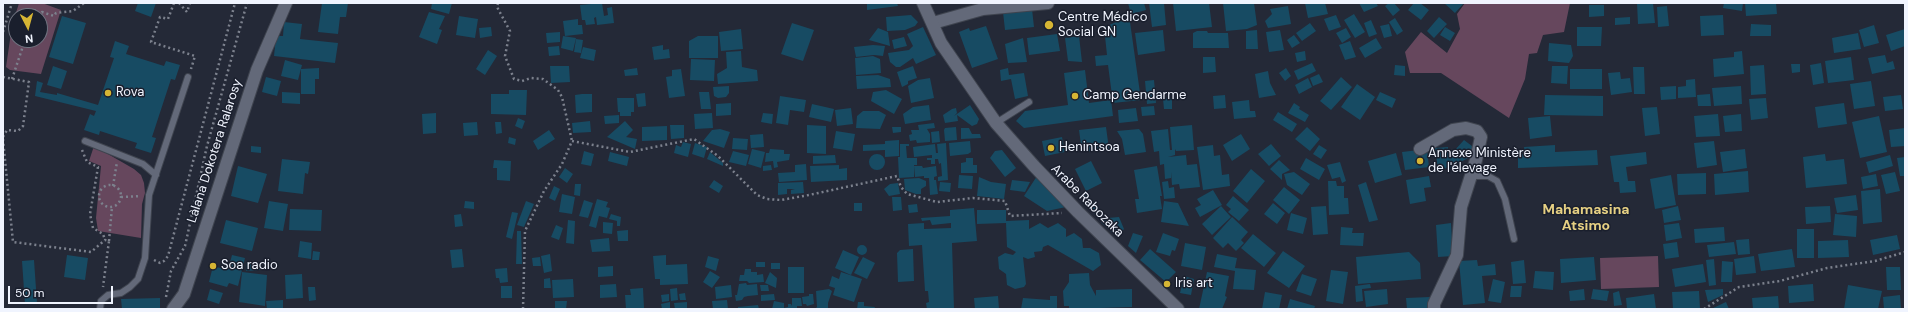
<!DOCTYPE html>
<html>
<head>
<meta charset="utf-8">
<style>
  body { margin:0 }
  #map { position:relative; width:1908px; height:312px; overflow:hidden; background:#242937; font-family:"DM Sans",sans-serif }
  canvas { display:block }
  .frame { position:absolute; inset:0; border:4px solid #f0f4fe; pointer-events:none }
  .north { position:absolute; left:8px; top:8px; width:40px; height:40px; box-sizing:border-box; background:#1a1f2d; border:1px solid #707481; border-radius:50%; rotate:174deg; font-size:11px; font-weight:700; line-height:16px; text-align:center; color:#f0f4fe }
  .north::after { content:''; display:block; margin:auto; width:14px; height:18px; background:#d6b534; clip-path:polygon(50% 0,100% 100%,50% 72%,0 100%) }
  .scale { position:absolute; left:8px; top:286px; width:105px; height:18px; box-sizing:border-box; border:2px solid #f0f4fe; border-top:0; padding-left:5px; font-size:12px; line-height:14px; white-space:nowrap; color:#f0f4fe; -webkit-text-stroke:3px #1a1f2d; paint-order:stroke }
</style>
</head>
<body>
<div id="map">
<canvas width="1908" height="312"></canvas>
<div class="frame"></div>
<div class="north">N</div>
<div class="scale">50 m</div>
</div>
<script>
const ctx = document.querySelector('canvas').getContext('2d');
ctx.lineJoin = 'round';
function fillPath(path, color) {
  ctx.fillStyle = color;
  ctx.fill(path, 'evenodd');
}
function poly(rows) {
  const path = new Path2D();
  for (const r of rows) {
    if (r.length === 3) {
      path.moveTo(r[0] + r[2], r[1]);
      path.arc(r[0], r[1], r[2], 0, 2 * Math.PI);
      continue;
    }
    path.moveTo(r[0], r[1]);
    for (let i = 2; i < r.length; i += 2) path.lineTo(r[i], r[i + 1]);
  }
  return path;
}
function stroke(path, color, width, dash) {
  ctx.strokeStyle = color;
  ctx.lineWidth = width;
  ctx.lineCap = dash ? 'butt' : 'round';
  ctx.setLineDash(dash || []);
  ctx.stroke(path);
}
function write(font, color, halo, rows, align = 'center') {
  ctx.font = font + ' "DM Sans",sans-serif';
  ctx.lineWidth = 3;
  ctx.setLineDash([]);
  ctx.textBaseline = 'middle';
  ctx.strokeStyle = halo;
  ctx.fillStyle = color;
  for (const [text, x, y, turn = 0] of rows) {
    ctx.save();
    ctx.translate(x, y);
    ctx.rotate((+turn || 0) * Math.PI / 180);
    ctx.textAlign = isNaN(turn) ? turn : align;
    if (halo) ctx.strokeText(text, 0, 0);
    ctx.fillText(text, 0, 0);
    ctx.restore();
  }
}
fillPath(poly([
  [19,3,42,3,61,10,41,74,10,70,6,67,12,26],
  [16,16,40,16,40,40,16,40],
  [1465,3,1570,3,1564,32,1543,35,1537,53,1529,54,1525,79,1509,118,1441,73,1410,73,1405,52,1421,32,1447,53,1460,29,1457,14],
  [94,146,134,169,141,175,144,183,145,193,142,204,141,238,98,231,96,218,101,166,89,161],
  [1658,256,1659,287,1601,289,1600,258]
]), '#66475d');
fillPath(poly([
  [138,3,156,3,151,17,135,11],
  [322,3,348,3,346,17,340,17,338,34,318,32],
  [432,3,452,3,449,14,431,9],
  [602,3,604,16,608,15,607,8,612,7,614,23,597,25,596,17,594,18,595,24,586,25,585,20,582,20,580,5],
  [867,3,897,3,898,6,867,10],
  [1128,3,1144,3,1146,10,1131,14],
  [1149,3,1164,3,1166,25,1152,27],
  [1173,3,1209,3,1212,27,1176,31],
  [1223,3,1254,3,1257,25,1247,29,1226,31],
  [1305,3,1325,3,1328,14,1308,18],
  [1359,3,1376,3,1378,6,1364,12],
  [1389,3,1394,3,1400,10,1393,16,1385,6],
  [1414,3,1420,3,1429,10,1421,20,1408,10],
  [1444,3,1464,3,1455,13],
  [1637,3,1653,3,1655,23,1638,24],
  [1724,3,1743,3,1742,11,1723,8],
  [1745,3,1776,3,1777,14,1746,16],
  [1589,5,1604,5,1604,16,1589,17],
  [1288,6,1291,24,1268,28,1265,21,1272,14,1270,9],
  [1667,6,1669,26,1658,27,1657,7],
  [1032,9,1034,27,1005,30,1003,12],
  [429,12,445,16,439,29,442,30,437,44,419,37],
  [1354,14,1365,32,1355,38,1344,20],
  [911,15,918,22,915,26,905,30,887,31,886,17],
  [1336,15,1341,27,1329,31,1324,19],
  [1723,15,1724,35,1701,36,1700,16],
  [62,16,86,23,73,64,49,57],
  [459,16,478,19,475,38,456,35],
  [1439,17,1447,24,1434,38,1427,31],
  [1630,17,1630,24,1615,25,1615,18],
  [1395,18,1403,31,1397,35,1389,22],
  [578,19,578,25,582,25,583,34,565,36,563,21],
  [1371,20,1377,34,1369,37,1364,23],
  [1119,21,1130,22,1141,100,1113,103,1108,65,1096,66,1095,56,1107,55,1104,27],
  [284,22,302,24,300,39,338,43,335,63,274,56,276,36,283,36],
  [792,23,814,30,803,61,781,54],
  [1310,23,1316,31,1302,41,1296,33],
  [1389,24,1392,36,1384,38,1380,26],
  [1751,24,1771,25,1771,36,1750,36],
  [1874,25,1879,43,1864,47,1859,30],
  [986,26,998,59,972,68,959,32,969,28,970,31],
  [491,27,492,36,480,38,479,28],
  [923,27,936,55,916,64,913,58,900,67,896,67,890,62,888,53,909,50,913,46,907,34],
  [1445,27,1455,33,1450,41,1440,35],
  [1577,27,1602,27,1601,46,1577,46],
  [878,28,888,32,890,46,869,40],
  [1346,28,1351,37,1342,43,1336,33],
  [741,29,743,49,721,51,719,32],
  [1905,29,1905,46,1891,51,1886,35],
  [1163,30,1165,51,1138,55,1135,33],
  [1257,30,1258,49,1246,49,1246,31],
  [1280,30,1284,50,1269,52,1266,32],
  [1197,31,1207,31,1208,33,1228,33,1229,48,1193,48,1193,33],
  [560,32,560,42,547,43,546,33],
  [1858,33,1861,49,1834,53,1832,38],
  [1057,34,1060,51,1029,55,1027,38],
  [1294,35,1300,43,1292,48,1287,40],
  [563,36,576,38,573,51,561,48],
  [698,36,718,36,718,58,689,58,689,41],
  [1079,36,1082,62,1068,61,1065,38],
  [904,37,907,46,894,49,892,40],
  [1023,38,1027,62,1008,63,1005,44],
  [1376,38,1382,48,1365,58,1359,48],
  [576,39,583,40,581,53,574,52],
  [115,41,129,46,126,54,164,66,166,61,180,65,175,80,171,79,152,137,156,138,151,153,135,148,137,143,100,131,99,135,84,130,90,114,94,116,96,111,35,96,37,81,43,83,40,92,57,95,57,93,98,105,114,58,110,57],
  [1350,41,1356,57,1345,60,1339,45],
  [1549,43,1571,45,1573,56,1569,63,1548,61],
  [663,45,663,50,669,49,670,58,654,60,652,47],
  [873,45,885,46,883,56,874,55,856,57,854,47],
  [559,46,560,55,549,56,548,47],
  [583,47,596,50,594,61,580,58],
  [488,50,497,56,485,75,476,69],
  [741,51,742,67,757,70,758,81,718,84,717,74,727,68,726,52],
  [1305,51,1306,60,1297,62,1295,53],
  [1742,51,1744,74,1714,77,1713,59,1734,57,1734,52],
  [1885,55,1887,63,1893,61,1895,69,1872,74,1868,58],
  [873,56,880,59,881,73,856,75,855,58],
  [1203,57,1215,57,1216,72,1203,73],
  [1851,57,1854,80,1828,83,1825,61],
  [691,59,715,60,714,81,690,80],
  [285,60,302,65,298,80,281,76],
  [1312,63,1316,71,1298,80,1294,71],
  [1821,63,1824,83,1813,85,1810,65],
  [1791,64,1800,64,1800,72,1792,73],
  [1395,65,1405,66,1405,76,1394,75],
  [1764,65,1766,94,1751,95,1750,66],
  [53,66,67,71,61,89,47,85],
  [550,66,569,66,570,82,551,83],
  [913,66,917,78,908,81,908,84,902,87,897,72],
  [1552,66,1568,66,1567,84,1551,83],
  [1633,67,1644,67,1645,94,1634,94],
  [319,68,319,79,315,79,315,94,301,94,301,69],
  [637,68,638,75,625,76,624,70],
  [1008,68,1009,75,1024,73,1028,96,1015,99,1011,79,1001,81,1000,70],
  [1286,68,1291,76,1285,81,1279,73],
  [681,69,685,96,669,98,666,77,672,76,672,70],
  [1570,69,1602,69,1602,89,1570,89],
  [1085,70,1089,103,1111,100,1113,116,1024,128,1016,121,1025,111,1068,105,1064,73],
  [1268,71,1270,83,1276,95,1259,98,1255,74],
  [1620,72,1621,79,1630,78,1632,92,1611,95,1608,73],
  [1319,74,1323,82,1313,86,1310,78],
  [878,75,890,79,891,87,857,89,856,76],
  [266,77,281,81,277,96,262,92],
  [1341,77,1352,87,1331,110,1320,101],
  [930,78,934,98,911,103,908,86,918,80],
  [1308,78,1312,87,1299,94,1295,85],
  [1695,79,1696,97,1678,98,1678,87,1686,86,1686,80],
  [1154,80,1156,103,1147,104,1145,81],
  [1871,81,1875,106,1854,109,1850,84],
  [1357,84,1375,97,1360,120,1341,107],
  [729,86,729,93,726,97,718,98,714,96,713,87],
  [1676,86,1676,99,1661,100,1660,87],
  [1741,86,1742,104,1714,106,1712,88],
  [509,90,527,90,526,115,491,114,491,94,509,94],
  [886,90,902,99,894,114,871,101,873,92],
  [282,92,300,93,300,104,282,103],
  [699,92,709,92,711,109,701,109],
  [1380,92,1396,99,1392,108,1376,100],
  [645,93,646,106,638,107,636,94],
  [582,94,592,94,592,112,576,113,575,95],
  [1710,94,1711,106,1698,106,1697,95],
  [1225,95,1226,108,1214,109,1213,96],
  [1545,95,1603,96,1603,116,1544,115],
  [1901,95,1903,109,1885,111,1883,97],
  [780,96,806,100,804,112,790,110,788,125,776,123],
  [617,98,634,98,634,112,631,112,631,116,620,116,620,112,618,112],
  [1172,98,1172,109,1164,109,1163,99],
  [1766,98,1768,118,1751,120,1749,99],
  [1249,100,1250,111,1255,111,1256,117,1234,119,1232,102],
  [731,103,731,115,716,116,716,104],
  [1294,103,1300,107,1299,109,1309,115,1305,122,1288,113],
  [1844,103,1847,124,1818,128,1815,107],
  [812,104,834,109,831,122,809,117],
  [929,105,931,120,905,124,903,114,913,107],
  [970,105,979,119,977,124,972,126,957,115,958,121,945,123,943,115,952,109,956,108,957,113,954,116],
  [1154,106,1155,115,1142,116,1141,107],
  [1657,107,1660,134,1645,136,1642,108],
  [851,108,853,124,837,126,835,110],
  [1136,108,1138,121,1119,123,1118,110],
  [863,111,879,111,886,115,880,129,856,128,857,116],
  [1278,112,1297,124,1292,132,1273,120],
  [436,113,436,133,423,134,422,114],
  [712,113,713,128,695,129,694,114],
  [763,113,773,114,772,124,761,122],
  [1718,114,1720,136,1696,137,1694,116],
  [1741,114,1742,131,1725,132,1723,116],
  [619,115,619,123,605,124,604,116],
  [1550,116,1552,136,1530,139,1528,118],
  [1879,116,1887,152,1860,158,1852,122],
  [518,118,525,121,522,129,515,126],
  [590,121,591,132,573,133,572,123],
  [625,121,633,130,626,137,637,139,635,149,607,137],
  [477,122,478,135,464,136,463,123],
  [495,122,501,122,502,133,496,134],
  [934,123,935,128,927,129,930,134,930,142,917,143,916,140,910,141,909,135,912,134,911,130,919,130,918,125],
  [670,125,684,125,684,138,671,139],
  [807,125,826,126,826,154,807,153],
  [1192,125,1194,150,1176,151,1175,149,1175,155,1168,157,1186,155,1187,165,1197,164,1200,187,1180,189,1179,184,1172,185,1171,172,1171,178,1165,179,1164,164,1160,165,1159,151,1154,152,1151,131,1168,129,1170,150,1172,150,1170,127],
  [667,126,667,140,642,141,642,127],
  [892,127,901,127,901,132,893,133],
  [956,127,957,140,945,141,944,130,945,128],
  [1106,127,1109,149,1082,152,1079,130],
  [1307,127,1320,139,1310,151,1295,139],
  [961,128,969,128,972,134,980,134,981,138,961,139],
  [1905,128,1905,146,1891,147,1889,130],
  [720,129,730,132,724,148,703,141,712,130],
  [1139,129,1143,134,1146,152,1125,155,1122,139,1117,131],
  [549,130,555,139,538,150,533,141],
  [836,131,855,134,852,151,833,148],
  [939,131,940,142,932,143,931,132],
  [763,134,764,147,751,148,750,135],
  [1241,134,1250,149,1232,161,1223,145],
  [509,137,516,139,515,145,508,143],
  [1062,137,1065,152,1045,156,1042,141],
  [733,138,748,139,747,150,732,149],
  [899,140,899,156,885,157,885,150,863,151,863,145,885,144,885,141],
  [1464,140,1476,149,1468,158,1450,168,1438,169,1435,148,1448,147,1448,152,1454,151],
  [970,141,971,152,968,154,950,156,949,143],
  [1714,141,1717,165,1697,168,1694,143],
  [683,142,691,144,688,157,674,153,676,145,681,147],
  [695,143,707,147,704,158,692,154],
  [946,143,948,180,938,181,938,177,942,176,941,163,939,164,938,159,935,159,935,164,931,164,931,160,927,160,927,158,932,158,932,155,914,157,913,147,935,144,936,153,938,153,937,144],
  [900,144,909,144,909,146,906,146,907,158,917,158,917,165,914,165,914,177,899,178,898,157,900,157],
  [1271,144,1281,156,1269,166,1258,154],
  [1213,145,1214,156,1220,155,1222,175,1229,174,1230,186,1203,190,1197,147],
  [1319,145,1327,150,1321,159,1313,154],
  [1555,145,1555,152,1597,150,1598,165,1518,168,1518,154,1525,154,1524,147],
  [251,146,261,147,261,153,251,152],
  [752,149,765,152,761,168,748,164],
  [770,149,784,150,784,154,790,154,789,160,777,162,778,167,774,168,773,161,765,162,766,153,769,153],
  [1427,149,1429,167,1405,170,1402,152],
  [1745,149,1747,168,1723,172,1720,152],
  [1002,150,1016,168,1005,177,990,158,995,151],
  [584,151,594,154,591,166,581,164],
  [733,151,749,155,746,166,729,162],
  [610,152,629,157,627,166,608,161],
  [710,152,723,163,723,166,707,159],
  [1646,152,1647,164,1626,167,1628,181,1635,181,1636,192,1620,193,1619,182,1614,182,1610,156],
  [1396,153,1402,175,1375,183,1368,161],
  [1825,154,1826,161,1844,159,1847,184,1806,188,1803,157],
  [877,162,8],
  [835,155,836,163,813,164,813,156],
  [1890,155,1893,166,1869,173,1866,162],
  [1905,157,1905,176,1900,176,1897,158],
  [966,158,973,158,973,165,977,165,977,173,961,173,961,163,966,162],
  [1306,158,1325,169,1319,180,1300,169],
  [282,159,310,162,308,174,305,173,303,194,278,191],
  [494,160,511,161,510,181,497,180,497,168,493,168],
  [1279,160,1290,170,1282,174,1282,180,1270,169],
  [1091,161,1102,183,1086,191,1075,169],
  [1340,162,1346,181,1342,183,1340,177,1332,179,1327,165],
  [806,164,807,180,779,182,778,173,795,172,795,165],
  [771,165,772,170,763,171,763,166],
  [839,165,839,169,847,168,847,180,811,182,810,166],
  [238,166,267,174,258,203,231,196],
  [914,166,922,166,923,168,936,166,937,176,934,177,934,180,936,180,938,194,930,195,929,178,924,178,924,176,915,177],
  [1157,166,1162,196,1160,196,1162,209,1137,213,1135,199,1139,199,1134,170],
  [565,168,573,174,567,183,559,177],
  [1251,169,1265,181,1247,203,1233,191],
  [1748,171,1749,192,1715,195,1714,174],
  [1294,172,1310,184,1302,195,1287,185,1284,174],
  [1895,172,1900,191,1886,194,1881,175],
  [1706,173,1706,194,1678,195,1677,174],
  [1876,174,1878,186,1863,189,1861,177],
  [959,175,973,176,972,189,958,188],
  [1671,175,1676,205,1655,209,1650,179],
  [1037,176,1066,207,1047,211,1024,196],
  [1429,176,1431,187,1424,188,1426,201,1410,204,1406,180],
  [979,177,991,182,1006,184,1004,199,977,196],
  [919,178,926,181,926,186,921,189,921,194,916,194,905,190,904,179],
  [714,180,723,186,719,193,709,187],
  [1012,180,1030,182,1025,192,1010,190],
  [1168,181,1169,188,1174,187,1175,198,1164,199,1162,182],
  [1328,181,1336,181,1337,186,1344,186,1344,198,1348,198,1349,214,1329,215],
  [803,182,804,193,791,194,791,190,795,189,792,189,792,184,792,189,787,189,787,194,778,195,778,183],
  [940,182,951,183,950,192,939,191],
  [1366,182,1378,220,1369,222,1358,185],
  [898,183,900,194,889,196,884,189,890,184],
  [575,184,581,184,580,196,574,195],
  [554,186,560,189,555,201,549,198],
  [1284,187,1300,200,1289,214,1273,200],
  [1880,189,1882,222,1863,224,1861,191],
  [1213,190,1222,205,1200,217,1195,208,1201,205,1197,199],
  [562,194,575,197,572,214,559,212],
  [1086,194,1101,211,1096,215,1081,198],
  [1856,195,1858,210,1837,213,1834,198],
  [1233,196,1249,210,1239,221,1228,212,1231,209,1226,205],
  [892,197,901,197,902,210,893,211],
  [597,199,608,202,606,207,610,208,607,218,599,216,596,228,589,226],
  [584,200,593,203,588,218,579,216],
  [269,201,288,204,283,231,264,228],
  [465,201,474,202,474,209,464,208],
  [526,201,534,204,524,227,517,225],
  [1164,201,1178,203,1189,226,1161,222],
  [854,203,862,203,862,211,854,211],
  [1273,203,1285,213,1277,224,1264,214],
  [917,204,918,212,909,213,908,205],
  [1221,206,1231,217,1212,235,1202,224],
  [1326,206,1328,234,1313,235,1311,207],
  [1678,206,1681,220,1664,223,1662,210],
  [1830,206,1831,222,1806,224,1805,207],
  [974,208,977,241,952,243,954,309,927,309,926,303,929,302,928,291,925,291,922,245,909,246,908,224,924,223,924,229,951,228,951,223,932,225,930,220,922,221,921,218,950,216,950,210],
  [290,209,322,210,321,231,289,230],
  [977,210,1006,210,1006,221,1029,220,1029,229,1040,223,1048,228,1058,223,1066,229,1066,237,1074,233,1082,239,1083,248,1090,248,1099,253,1101,265,1093,271,1048,245,1043,247,1042,251,1034,252,1035,257,1028,259,1023,257,1026,284,1024,287,1015,289,1007,285,1006,274,999,269,998,257,1005,253,1013,255,1016,252,1007,247,1006,223,977,224],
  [512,212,518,213,512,239,506,237],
  [1291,213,1307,218,1303,234,1287,230],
  [461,214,463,226,455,227,454,215],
  [611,214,621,217,620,226,617,226,617,221,609,219],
  [1835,214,1857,216,1856,237,1833,235],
  [1119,217,1124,229,1117,237,1101,222,1108,218],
  [1232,217,1248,232,1241,240,1244,243,1236,251,1228,243,1223,248,1213,238],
  [226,220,258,228,252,251,220,243],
  [568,220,575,221,574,244,566,243],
  [603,222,613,223,612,234,603,233],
  [1451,223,1453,256,1438,257,1436,225],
  [1679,223,1682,238,1666,241,1664,225],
  [556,225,563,228,559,240,551,237],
  [1341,227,1353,228,1352,233,1364,233,1363,246,1340,245],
  [1724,227,1725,241,1695,243,1694,229],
  [1797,229,1814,229,1814,258,1797,258],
  [628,230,628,241,618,241,617,231],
  [517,231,521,231,522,264,516,264],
  [1133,233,1143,236,1136,253,1128,246],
  [1163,233,1179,239,1175,251,1172,250,1170,256,1156,252],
  [1253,234,1276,253,1264,267,1241,248],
  [1897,235,1900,249,1873,255,1870,240],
  [609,238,610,251,592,252,590,240],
  [1749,239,1750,254,1738,255,1736,240],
  [1848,240,1849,257,1818,258,1818,241],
  [300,241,312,243,311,259,298,257],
  [1677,242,1679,257,1665,259,1663,244],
  [1734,242,1736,254,1709,257,1707,245],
  [1185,243,1206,247,1202,270,1181,266],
  [862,250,5],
  [462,249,464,267,452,268,450,250],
  [913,249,914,281,898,282,897,253,900,250],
  [1150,249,1176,272,1166,282,1140,260],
  [1792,249,1795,267,1761,271,1758,254],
  [843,250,859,257,851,275,835,268],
  [313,251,320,252,319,260,312,260],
  [1283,251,1305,266,1289,288,1267,273],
  [1409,252,1420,263,1421,279,1358,284,1356,257],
  [550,254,552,271,544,273,541,256],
  [1217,254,1237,258,1235,268,1256,270,1254,290,1233,289,1235,271,1214,267],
  [67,255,88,258,85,280,64,277],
  [232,255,245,258,238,286,229,283,227,287,209,282,213,266,228,270],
  [666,255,666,265,687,264,688,284,660,285,660,279,655,279,653,256],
  [708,256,719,259,716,271,705,267],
  [1754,256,1756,273,1736,275,1734,259],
  [540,257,541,266,533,266,532,258],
  [863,257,875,263,867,279,854,273],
  [1594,257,1596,280,1561,283,1560,259],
  [1714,259,1716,285,1709,286,1706,260],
  [34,260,37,303,25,304,22,261],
  [1477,260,1478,266,1495,264,1496,275,1482,276,1485,303,1463,305,1459,261],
  [1524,260,1526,283,1513,284,1511,262],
  [1722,261,1733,262,1732,282,1721,282],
  [756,262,765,262,765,267,756,267],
  [246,263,260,263,260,270,246,271],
  [771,263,780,263,780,269,771,269],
  [1703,264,1706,282,1675,287,1672,269],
  [613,266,613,276,598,277,598,267],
  [788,267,804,267,804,293,788,293],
  [1886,267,1900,267,1901,290,1887,290],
  [507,268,508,282,500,283,499,278,496,278,495,269],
  [745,269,751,269,751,272,757,272,757,275,763,274,764,282,749,283,747,281,739,281,740,275,744,275],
  [1331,270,1348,272,1343,304,1326,301],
  [710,271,720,277,712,288,703,282],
  [1535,271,1554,272,1553,290,1533,288],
  [242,272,267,275,265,306,239,302],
  [770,272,777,278,776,288,765,283],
  [841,272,862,279,854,302,833,295,835,288,829,286,832,276,839,279],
  [1207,272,1229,276,1225,296,1227,297,1222,309,1199,309],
  [1089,273,1090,285,1096,296,1096,290,1132,289,1132,307,1069,309,1069,306,1064,306,1063,291,1069,282,1069,274],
  [302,274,303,298,286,299,285,275],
  [1302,274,1317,279,1311,296,1296,291],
  [1184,276,1194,279,1191,295,1180,293],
  [550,278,551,288,544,288,544,279],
  [573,279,574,297,553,298,552,280],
  [1493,279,1505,282,1501,303,1488,301],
  [746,283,747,285,757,284,758,295,748,296,744,297,742,300,736,301,735,295,737,295,739,284],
  [616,284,617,297,600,298,600,285],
  [1370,284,1371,288,1362,289,1363,301,1356,302,1355,286],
  [1813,284,1814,301,1789,303,1788,286],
  [731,285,732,297,716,299,715,287],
  [760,285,768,285,769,291,761,291],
  [1848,285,1882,291,1878,309,1844,309],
  [501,286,512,286,512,298,501,298],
  [1511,286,1522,286,1521,297,1510,297],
  [308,287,315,287,316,300,309,301],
  [643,288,644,308,626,309,625,295,631,295,630,289],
  [677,288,678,300,671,301,670,289],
  [210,289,223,293,219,304,207,300],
  [829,289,832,291,828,303,828,309,815,309,817,307,816,291],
  [1387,289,1388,304,1366,307,1364,291],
  [1584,289,1585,300,1570,301,1569,291],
  [1593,289,1609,291,1607,301,1591,299],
  [1723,289,1723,295,1708,302,1705,290],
  [1619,291,1622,305,1614,306,1613,293],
  [1699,291,1700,309,1673,309,1672,292],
  [1265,292,1282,295,1279,309,1262,309],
  [685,293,686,300,680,300,679,294],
  [669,294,669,301,662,302,661,295],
  [774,294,775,300,761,301,761,295],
  [809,294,813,294,814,304,807,306,806,304,803,304,802,297,809,296],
  [1654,294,1656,309,1627,309,1626,298],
  [1900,295,1901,309,1884,309,1883,297],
  [998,296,999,309,975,309,974,298],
  [1050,296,1057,296,1057,309,1021,309,1023,298,1050,300],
  [1778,296,1779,309,1753,309,1752,298],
  [1430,297,1430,308,1429,309,1407,309,1406,298],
  [160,298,160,309,122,309,121,299],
  [792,298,801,298,802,306,797,306,797,309,772,309,774,301,784,303,784,308,788,307,788,304,791,304,792,306],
  [1290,299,1315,306,1314,309,1287,309],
  [283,300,283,309,267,309,266,301],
  [727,300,728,309,713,309,712,301],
  [555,301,567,301,566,309,555,309],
  [670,302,670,309,662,309,661,304],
  [687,302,687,309,675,309,674,303],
  [858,302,864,302,864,306,875,307,874,309,857,309],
  [1726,302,1729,309,1711,309],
  [758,305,759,309,738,309,738,307]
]), '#174b63');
const lane = poly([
  [996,123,1029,102],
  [85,141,143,164,156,175],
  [1471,176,1488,176,1497,181,1505,199,1514,239],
  [100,309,101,301,108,295,121,293,130,287,138,279,145,258,149,195,188,77]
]);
const street = poly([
  [933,23,983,9,1048,3],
  [1420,149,1453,130,1466,128,1477,131,1481,137,1476,160,1461,207,1457,255,1434,304,1434,309],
  [173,309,184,294,257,70,286,3]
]);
const secondary = poly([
  [923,3,941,43,996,123,1034,166,1078,212,1178,309]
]);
stroke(lane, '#3f444f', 8);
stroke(street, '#3f444f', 14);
stroke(secondary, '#3f444f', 14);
stroke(poly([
  [174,3,168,19,160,17,151,42,195,56,191,69],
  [179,3,187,12,190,3],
  [498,3,497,7,510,31,505,56,514,79,522,81,531,78,543,79,558,90,562,97,572,141],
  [33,16,35,9],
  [40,17,42,12,54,16,56,13,73,11,84,3],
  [3,32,12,3],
  [3,77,29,82,23,126,18,131,7,130,3,137],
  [12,79,25,40],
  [3,139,13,242,91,252,105,240,109,241,103,287],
  [572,141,630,152,694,139,718,156,757,195,767,199,781,200,809,195,897,176,901,187,907,194,937,202,973,198,1005,201,1010,216,1062,213],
  [82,150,87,162,98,167,90,214,93,228,103,234,105,240],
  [110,196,11],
  [113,186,117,162],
  [121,197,141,196],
  [109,241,112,207],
  [154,260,160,263,164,261,168,256,235,3],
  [166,297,171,271,185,246,207,146,247,3],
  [523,309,525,231,544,191,562,164,572,141],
  [1704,309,1739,287,1780,281,1827,268,1875,261,1905,252]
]), '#7c818d', 2.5, [2, 3]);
stroke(lane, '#636979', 6);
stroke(street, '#636979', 12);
stroke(secondary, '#636979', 12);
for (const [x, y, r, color] of [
  [1049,25,5,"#d6b534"],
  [108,93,4,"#d6b534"],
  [1075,96,4,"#d6b534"],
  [1051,148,4,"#d6b534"],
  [1420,161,4,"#d6b534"],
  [213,266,4,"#d6b534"],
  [1167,284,4,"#d6b534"]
]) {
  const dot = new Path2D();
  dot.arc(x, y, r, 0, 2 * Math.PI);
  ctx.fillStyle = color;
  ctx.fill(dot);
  stroke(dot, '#1a1f2d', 1.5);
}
write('13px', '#f0f4fe', '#1a1f2d', [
  ["Centre Médico",1058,18],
  ["Social GN",1058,33],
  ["Rova",116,93],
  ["Camp Gendarme",1083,96],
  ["Henintsoa",1059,148],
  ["Annexe Ministère",1428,154],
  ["de l'élevage",1428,169],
  ["Soa radio",221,266],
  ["Iris art",1175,284]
], 'left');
write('13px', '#f0f4fe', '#1a1f2d', [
  ["Làlana Dokotera Ralarosy",215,151,-72],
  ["Arabe Rabozaka",1087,201,45]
]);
write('bold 14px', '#e6d083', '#1a1f2d', [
  ["Mahamasina",1586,210],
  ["Atsimo",1586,226]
]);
</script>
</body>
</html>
